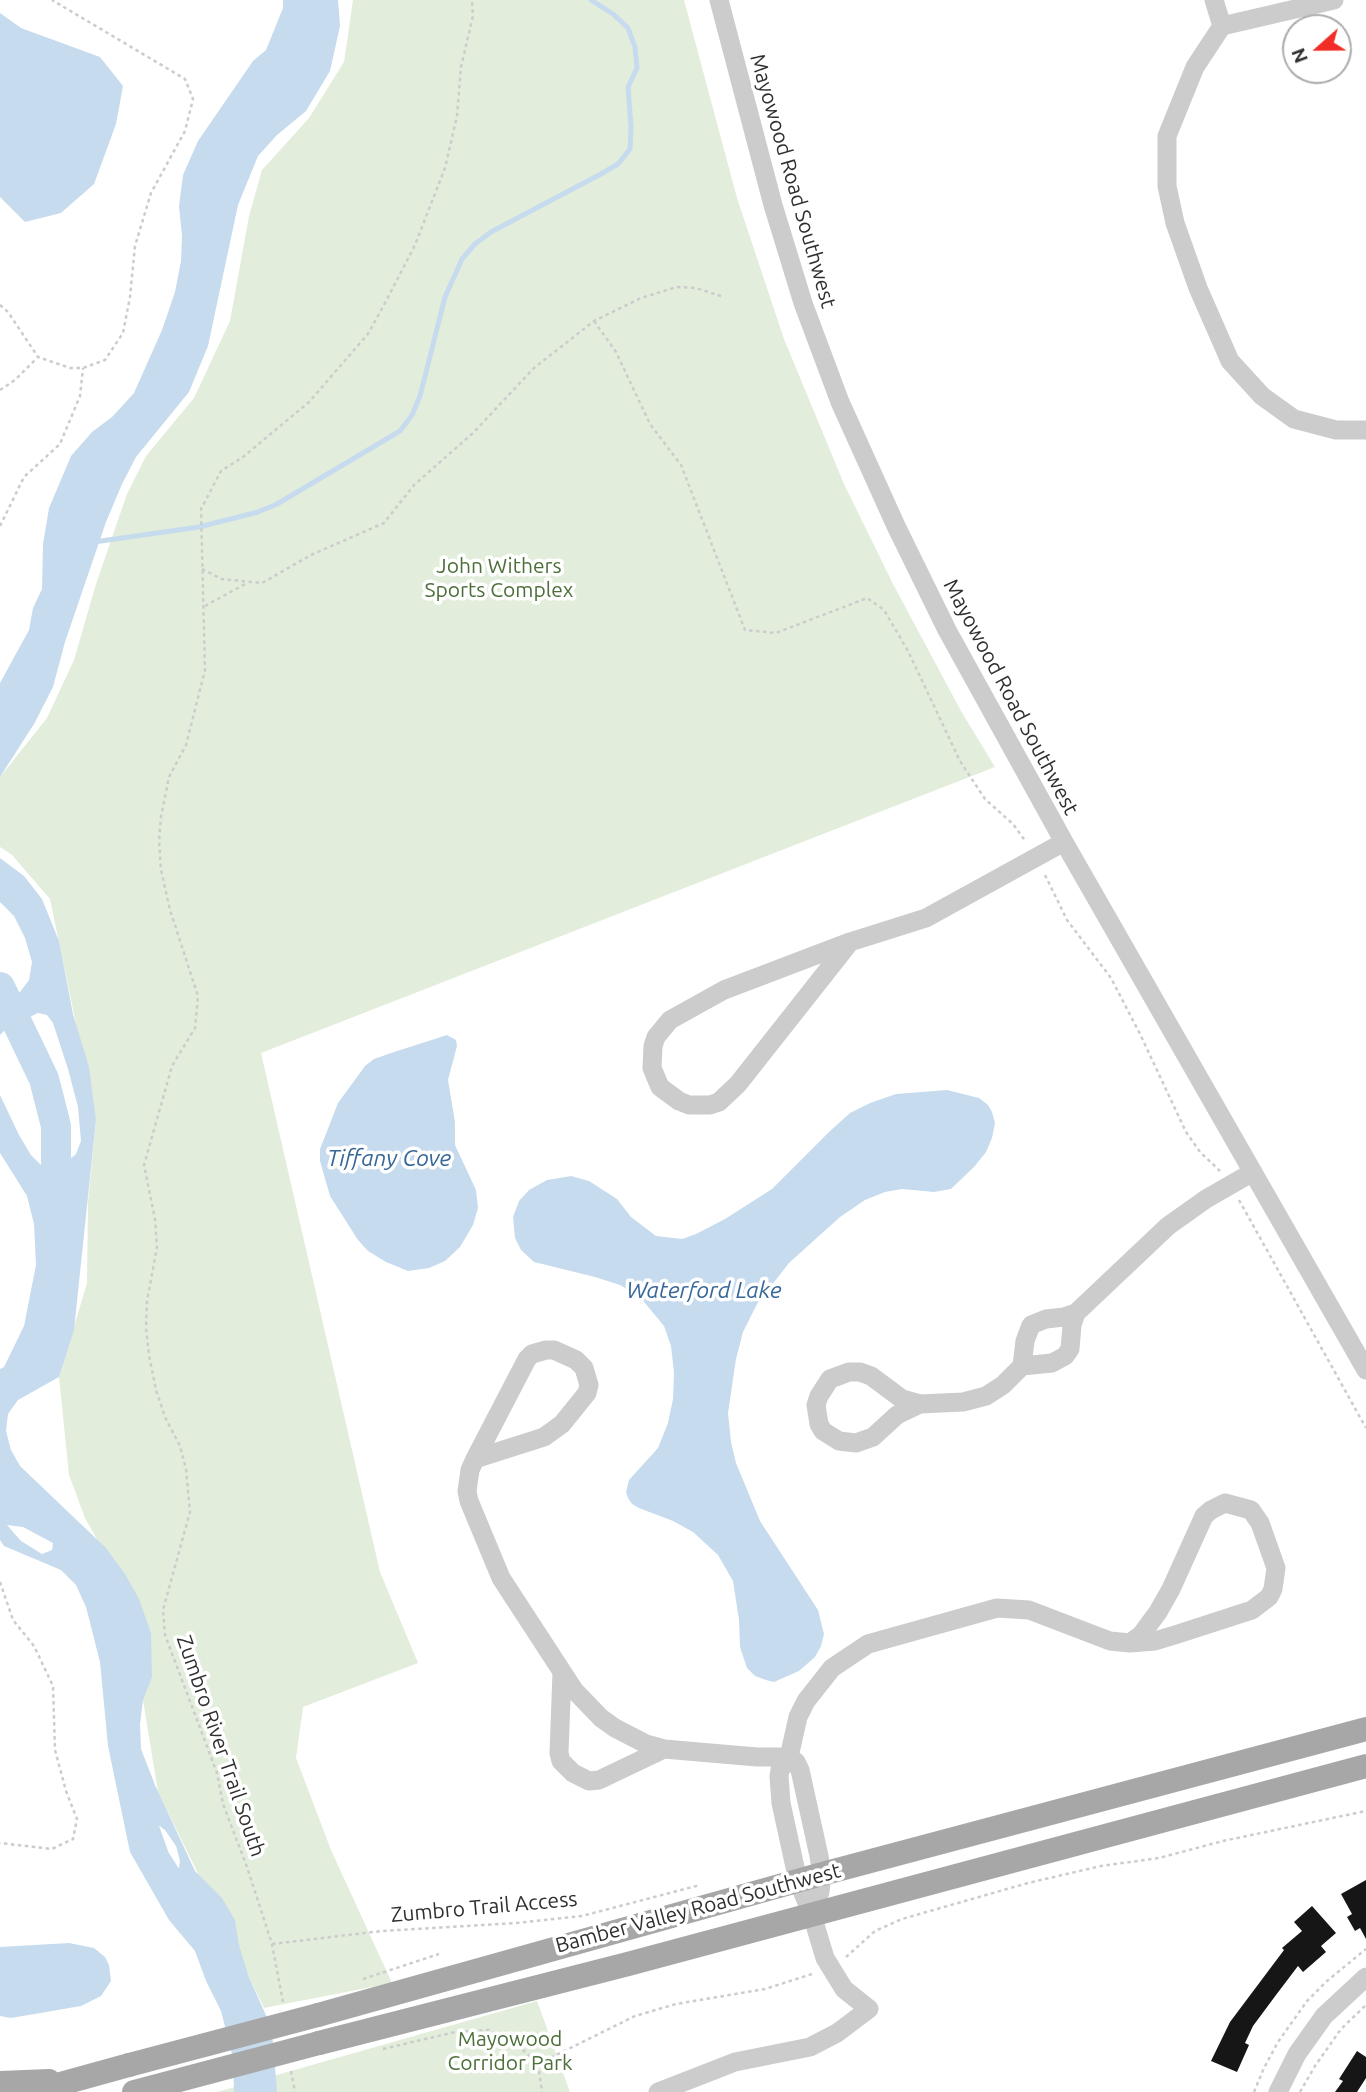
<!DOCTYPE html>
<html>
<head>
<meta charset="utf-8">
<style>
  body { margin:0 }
  #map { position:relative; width:1366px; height:2092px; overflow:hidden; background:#fff; font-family:Ubuntu,sans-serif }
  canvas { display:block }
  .north { position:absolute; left:1282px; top:14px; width:70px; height:70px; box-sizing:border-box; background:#fff; border:2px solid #acacac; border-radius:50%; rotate:249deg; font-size:19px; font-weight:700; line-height:28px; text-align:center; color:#2f2f2f }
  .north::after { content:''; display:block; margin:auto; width:24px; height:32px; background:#f22d25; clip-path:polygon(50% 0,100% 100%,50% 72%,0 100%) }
</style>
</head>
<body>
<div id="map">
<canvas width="1366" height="2092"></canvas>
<div class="north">N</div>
</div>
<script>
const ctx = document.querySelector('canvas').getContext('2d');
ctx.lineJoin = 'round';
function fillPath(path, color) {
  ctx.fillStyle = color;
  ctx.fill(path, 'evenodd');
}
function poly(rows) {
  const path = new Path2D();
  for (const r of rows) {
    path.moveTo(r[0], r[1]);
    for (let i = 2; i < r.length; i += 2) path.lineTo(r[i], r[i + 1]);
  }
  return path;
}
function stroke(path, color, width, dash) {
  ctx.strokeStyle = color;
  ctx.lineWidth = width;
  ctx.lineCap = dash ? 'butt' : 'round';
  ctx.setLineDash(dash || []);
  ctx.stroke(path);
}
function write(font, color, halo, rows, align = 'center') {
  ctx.font = font + ' Ubuntu,sans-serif';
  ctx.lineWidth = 7;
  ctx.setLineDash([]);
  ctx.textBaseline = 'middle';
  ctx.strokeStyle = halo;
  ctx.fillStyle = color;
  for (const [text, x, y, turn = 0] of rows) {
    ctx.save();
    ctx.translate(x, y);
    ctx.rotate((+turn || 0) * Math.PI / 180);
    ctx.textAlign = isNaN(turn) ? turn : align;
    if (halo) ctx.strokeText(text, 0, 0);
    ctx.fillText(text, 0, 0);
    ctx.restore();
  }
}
fillPath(poly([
  [353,0,684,0,737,198,784,339,844,484,893,584,961,711,995,767,261,1053,380,1572,418,1663,303,1707,296,1758,331,1850,392,1983,264,2008,158,1792,143,1700,136,1609,85,1518,69,1475,59,1377,87,1283,88,1202,96,1120,50,899,12,855,0,847,0,777,47,718,74,660,96,584,127,494,146,456,194,398,230,321,249,216,262,170,309,118,344,62],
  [537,2001,570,2092,217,2092]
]), '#e3eddc');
fillPath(poly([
  [283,0,338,0,340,26,330,71,306,111,277,135,258,156,238,205,208,346,189,392,136,457,122,484,106,522,65,642,53,687,34,724,0,777,0,683,29,630,33,608,42,589,43,544,49,508,71,456,92,432,112,417,134,393,162,330,175,292,181,261,182,236,179,206,183,175,198,141,253,61,266,50,283,8],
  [0,13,21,28,100,57,123,86,116,124,94,184,61,213,25,222,0,197],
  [0,858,24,876,42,899,59,941,73,1014,89,1067,96,1120,74,1330,59,1377,18,1400,8,1414,6,1431,11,1450,20,1466,106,1548,125,1574,139,1599,151,1633,152,1677,143,1700,140,1724,141,1749,155,1785,195,1871,222,1898,235,1920,239,1945,248,1975,269,2022,273,2042,277,2092,234,2092,233,2058,221,2011,206,1981,195,1951,169,1920,130,1852,108,1746,100,1662,86,1607,76,1585,61,1570,4,1546,0,1540,0,1369,4,1367,24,1326,36,1265,34,1224,27,1196,0,1153,0,1095,19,1135,31,1155,44,1168,50,1169,63,1165,76,1154,81,1141,78,1107,68,1069,53,1023,47,1015,38,1013,7,1028,0,1035,0,1005,20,992,29,980,32,962,25,938,14,916,0,902],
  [7,1525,23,1527,53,1543,52,1550,42,1554,21,1541],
  [154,1822,165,1830,176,1846,180,1861,178,1873,172,1883,163,1882,155,1869,151,1833],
  [447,1035,456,1040,457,1046,448,1080,455,1122,455,1145,476,1190,478,1208,473,1225,460,1247,445,1261,429,1268,408,1271,386,1262,368,1251,358,1240,330,1196,320,1161,320,1149,338,1103,365,1066,374,1059,391,1053],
  [947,1090,979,1098,988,1105,992,1112,995,1123,992,1138,986,1152,974,1167,951,1189,934,1192,902,1189,885,1192,865,1200,840,1217,789,1263,757,1304,743,1332,736,1359,728,1413,731,1442,736,1463,760,1521,818,1610,824,1634,821,1646,815,1657,799,1671,774,1682,766,1680,755,1676,747,1668,740,1647,739,1620,733,1581,718,1555,693,1532,673,1521,639,1508,632,1504,628,1498,626,1492,629,1480,658,1448,668,1423,673,1399,674,1373,671,1346,664,1326,640,1297,620,1285,595,1277,534,1262,521,1250,515,1238,513,1217,519,1201,529,1190,547,1180,571,1176,589,1181,617,1199,631,1217,656,1236,682,1239,696,1234,725,1219,772,1189,830,1131,850,1113,870,1103,896,1094],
  [69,1943,94,1948,105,1957,109,1965,111,1981,101,1996,81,2006,11,2018,0,2016,0,1947]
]), '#c7dbee');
stroke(poly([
  [94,542,199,527,258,512,277,504,400,431,412,415,420,396,445,297,462,259,475,244,491,232,601,174,618,164,630,149,631,127,628,87,637,68,635,47,628,28,613,14,591,0]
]), '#c7dbee', 5);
stroke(poly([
  [0,987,44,1079,56,1126,56,1208],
  [140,1817,155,1859,191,1915]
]), '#c7dbee', 30);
fillPath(poly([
  [1366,1880,1366,1939,1360,1928,1355,1931,1347,1917,1352,1914,1341,1894],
  [1312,1906,1336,1933,1321,1946,1326,1952,1303,1972,1298,1966,1276,1995,1253,2026,1245,2043,1249,2045,1237,2072,1211,2061,1230,2022,1284,1950,1282,1948,1302,1931,1294,1922],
  [1357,2051,1366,2057,1366,2078,1357,2092,1335,2092,1343,2081,1339,2079]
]), '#161616');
stroke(poly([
  [0,305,8,312,38,357,70,368,83,368,105,360,123,333,130,297,135,246,151,193,185,131,193,99,185,79,52,0],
  [594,321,616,352,650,424,681,465,745,630,776,633,867,598,884,610,908,651,960,761,985,799,1013,824,1026,842],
  [0,390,15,380,37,358],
  [0,526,24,477,60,444,80,396,83,368],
  [202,569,222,579,262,583,311,555,384,523,414,485,473,433,534,368,594,321,641,298,677,287,696,288,721,296],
  [205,606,247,583],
  [1045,875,1067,920,1111,978,1140,1034,1186,1132,1200,1152,1220,1171],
  [1239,1200,1366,1428],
  [0,1582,13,1620,34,1646,53,1686,55,1750,66,1791,77,1819,73,1839,52,1849,0,1843],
  [272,1944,382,1931,516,1923,582,1916,700,1885],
  [846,1957,875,1931,902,1919,1028,1883,1101,1866,1159,1858,1223,1841,1366,1811],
  [363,1979,439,1954],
  [283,2002,272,1944,247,1867,223,1804,217,1773,165,1635,163,1610,190,1512,186,1469,180,1446,165,1417,156,1390,149,1355,146,1328,147,1301,157,1247,155,1219,144,1165,172,1066,195,1028,198,996,170,910,161,870,159,841,161,817,169,777,186,745,205,670,201,509,221,471,243,457,309,402,368,334,385,303,415,245,445,168,457,116,461,67,473,16,472,0],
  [383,2049,455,2032,489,2030,522,2049,538,2064,542,2092],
  [538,2064,635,2016,676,2004,765,1989,812,1974],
  [291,2071,295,2092],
  [1254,2092,1264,2068,1278,2042,1307,2001,1327,1981,1366,1949],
  [1300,2092,1315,2066,1341,2029,1366,2005]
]), '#ccc', 2.5, [3.5, 3.5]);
stroke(poly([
  [719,0,773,205,803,303,840,402,896,526,947,630,1064,842,1366,1370],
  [1214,0,1222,26],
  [1334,0,1222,26,1195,67,1167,136,1167,186,1175,223,1198,288,1230,361,1262,396,1294,419,1336,430,1366,430],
  [850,942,738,1084,719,1102,710,1105,689,1105,679,1101,660,1087,652,1068,653,1046,656,1037,670,1020,724,990,850,942],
  [850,942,926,918,1064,842],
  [1022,1366,1052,1363,1065,1356,1070,1349,1072,1325,1076,1313],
  [920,1404,897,1415,873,1437,856,1443,839,1441,823,1431,819,1424,816,1405,819,1396,830,1379,849,1372,860,1372,871,1376,902,1399,920,1404,963,1402,986,1396,1003,1385,1022,1366,1025,1341,1031,1325,1046,1319,1064,1317,1076,1313,1168,1226,1206,1199,1253,1172],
  [475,1459,544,1437,562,1424,587,1393,589,1385,584,1368,576,1360,554,1350,546,1350,532,1354,527,1359,475,1459,470,1470,467,1491,469,1501,501,1578,574,1690,601,1718,615,1728,646,1744,664,1749,757,1757,789,1757],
  [562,1672,559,1753,561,1761,573,1773,589,1781,599,1780,664,1749],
  [789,1757,796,1762,800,1770,819,1856,822,1874,820,1892,812,1915],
  [658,2092,735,2062,810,2047,837,2033,869,2009,844,1989,825,1958,812,1915,798,1881,781,1803,779,1776,780,1770,789,1757,798,1717,806,1701,832,1668,868,1644,997,1608,1029,1610,1110,1641,1130,1643,1155,1641,1178,1634,1252,1610,1269,1597,1273,1589,1276,1568,1260,1523,1251,1510,1225,1503,1211,1510,1204,1516,1171,1589,1158,1612,1141,1635,1130,1643],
  [1278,2092,1297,2054,1324,2016,1366,1977]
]), '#ccc', 19);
stroke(poly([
  [318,2015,822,1874,1366,1729],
  [319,2043,628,1964,1366,1766],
  [0,2083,49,2081],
  [31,2092,129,2065]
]), '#a7a7a7', 24);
stroke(poly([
  [129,2065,318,2015],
  [134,2092,319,2043]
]), '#a7a7a7', 24);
write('21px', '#2f2f2f', '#fff', [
  ["Mayowood Road Southwest",793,181,74],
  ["Mayowood Road Southwest",1011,697,62],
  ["Zumbro River Trail South",221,1746,71],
  ["Zumbro Trail Access",484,1907,-5],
  ["Bamber Valley Road Southwest",698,1908,-15]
]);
write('21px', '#4c6f39', '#fff', [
  ["John Withers",499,566],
  ["Sports Complex",499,590],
  ["Mayowood",510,2039],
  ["Corridor Park",510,2063]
]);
write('italic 23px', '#376898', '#fff', [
  ["Tiffany Cove",389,1158],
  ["Waterford Lake",704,1290]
]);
</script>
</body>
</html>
